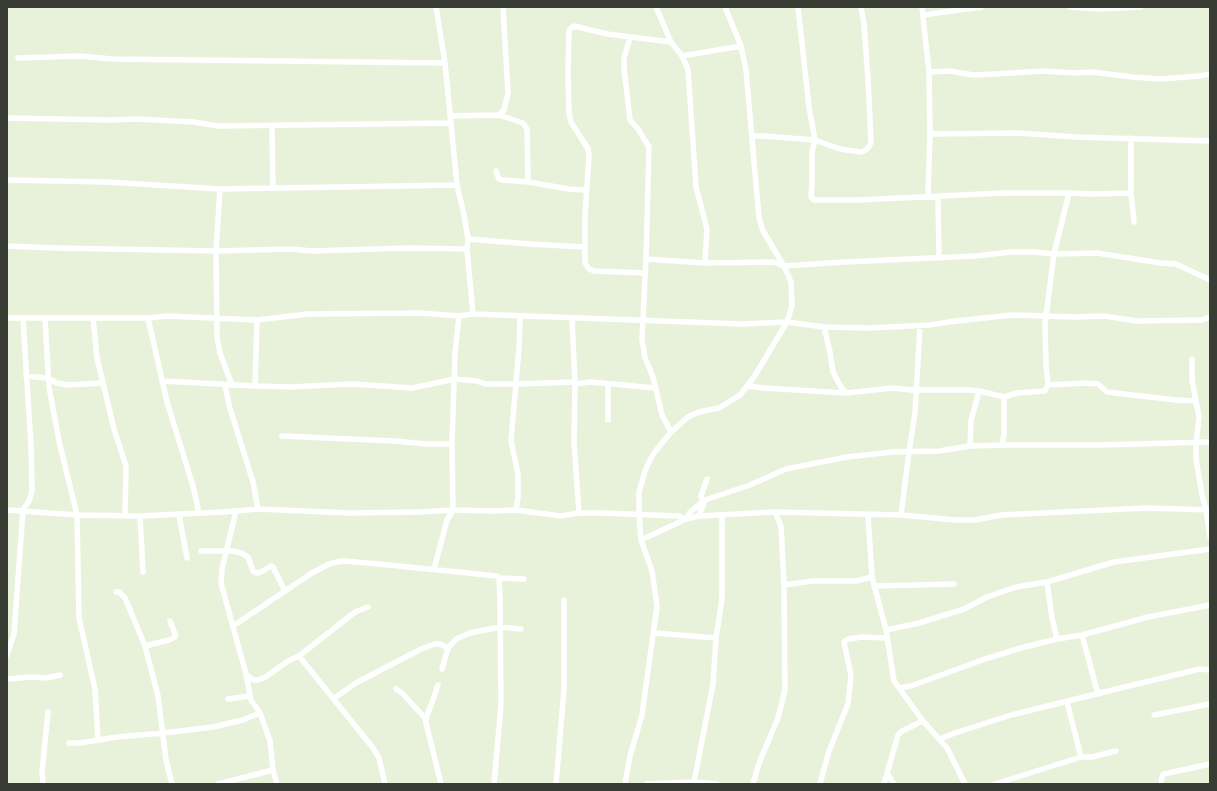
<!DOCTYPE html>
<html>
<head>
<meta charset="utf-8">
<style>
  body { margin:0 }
  #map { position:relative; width:1217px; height:791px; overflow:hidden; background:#e8f2da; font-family:Manrope,sans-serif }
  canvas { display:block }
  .frame { position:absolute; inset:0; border:8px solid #383c32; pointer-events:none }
</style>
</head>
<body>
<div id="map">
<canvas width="1217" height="791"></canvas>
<div class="frame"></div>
</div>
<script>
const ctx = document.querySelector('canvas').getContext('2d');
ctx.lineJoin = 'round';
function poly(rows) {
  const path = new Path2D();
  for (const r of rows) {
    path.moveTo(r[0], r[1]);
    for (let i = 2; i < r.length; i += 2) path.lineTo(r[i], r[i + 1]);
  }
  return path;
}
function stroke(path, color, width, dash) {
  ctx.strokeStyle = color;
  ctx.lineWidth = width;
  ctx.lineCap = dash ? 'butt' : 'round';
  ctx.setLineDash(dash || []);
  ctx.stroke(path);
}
stroke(poly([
  [436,7,445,63,457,185,464,215,468,239,467,249,473,314],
  [656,7,671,42,682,56,688,69,696,187,707,229,705,263],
  [798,7,809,107,815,140,812,152,812,184,811,197,814,200,858,200,1004,193,1069,193,1093,194,1131,193,1131,138],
  [922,7,929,72,930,134,928,196],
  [1070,7,1098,9,1141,7],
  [923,15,981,7],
  [630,38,624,58,624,68,630,120,638,129,649,147,646,259,642,339,645,358,653,377,662,415,671,432],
  [682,56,741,46],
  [18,58,80,56,112,59,445,63],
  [929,72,950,71,973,75,995,74,1043,71,1074,73,1092,72,1133,77,1160,79,1199,76,1210,74],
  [499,115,504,110,508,93,503,7],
  [450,116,499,115,523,123,527,129,528,182],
  [7,118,111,120,136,119,194,122,218,126,450,123],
  [272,126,273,188],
  [930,134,1019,133,1075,137,1210,141],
  [752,136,763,136,815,140,840,149,861,152,866,150,870,145,871,141,868,79,864,24,861,7],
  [496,171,499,179,502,180,528,182,569,189,586,190],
  [7,180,107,182,220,189,457,185],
  [220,189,216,251,217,338,220,353,232,385],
  [1131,193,1134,222],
  [938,197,939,257],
  [468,239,530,244,584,247],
  [7,246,56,248,216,251,291,249,312,251,408,248,467,249],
  [646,259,705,263,773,262,784,266,844,262,975,256,1011,252,1034,252,1054,254,1097,253,1161,263,1176,264,1208,279],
  [645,273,594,271,589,269,585,263,585,215,589,156,588,149,585,144,571,122,569,113,568,73,569,31,571,28,574,26,607,34,671,42],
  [7,318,148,318,167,316,257,320,308,314,421,313,459,316,473,314,742,324,787,322,824,327,870,328,929,325,956,321,1012,315,1075,317,1105,316,1136,321,1202,320,1210,317],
  [93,318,97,358,114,429,126,466,125,515],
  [148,318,167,402,193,486,199,513],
  [572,318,575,384,574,442,579,513],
  [45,319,49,387,59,441,77,515,79,618,95,689,98,739],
  [824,327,830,352,833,372,841,387,846,393,892,388,912,390,970,390,979,391,971,421,970,446],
  [1192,359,1192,380,1199,417,1196,443,1196,459,1202,495,1206,510,1210,537],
  [26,376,48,378,57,383,68,385,103,383],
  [162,381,255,386,291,387,352,384,412,388,455,379,477,381,485,384,517,384,575,382],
  [575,384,591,382,655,388],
  [608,384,608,420],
  [225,385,229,405,253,482,258,509],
  [1048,385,1046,365,1045,324,1054,254,1069,193],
  [255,386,257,320],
  [748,386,764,388,846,393],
  [979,391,1004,397,1017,393,1045,391,1048,385,1086,383,1098,384,1107,392,1176,400,1196,401],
  [282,436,395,441,426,444,452,444],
  [1002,445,1004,434,1004,397],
  [7,510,77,515,140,516,224,512,258,509,349,513,419,512,453,510,492,511,516,510,561,516,579,513,601,513,679,516,686,519,699,516,775,512,901,515,956,520,975,520,1001,515,1146,508,1210,510],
  [516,510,518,497,518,474,511,441,519,348,520,317],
  [236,511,222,569,221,583,246,674,251,700,260,713,270,741,273,770,277,784],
  [179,515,187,558],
  [868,515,872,577,886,630,894,681,923,721,947,748,965,784],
  [901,515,909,452,915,413,920,326],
  [140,516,143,572],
  [699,516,705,500,702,499,701,496,707,479],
  [641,540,686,519,690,512,705,500,750,485,786,469,847,457,892,452,939,451,970,446,1008,445,1101,445,1210,442],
  [201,551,233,551,241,553,248,557,253,571,256,573,261,572,271,566,273,567,285,591],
  [434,569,447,520,453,510,452,444,455,353,459,316],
  [499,578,524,579],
  [1047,582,1052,618,1057,639],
  [784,585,813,581,856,581,872,577],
  [874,586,954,584],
  [116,592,119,592,125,598,145,646,158,696,166,760,172,784],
  [233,626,312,573,329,564,337,562,344,561,389,565,497,576,499,578,500,599,501,705,494,784],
  [886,630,919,623,964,609,987,597,1016,587,1047,582,1114,562,1210,549],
  [654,633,716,638],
  [1082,635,1098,694],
  [145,646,169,640,175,637,175,634,170,621],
  [7,655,14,634,23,510,29,501,32,491,31,446,23,319],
  [299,656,373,748,379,758,385,784],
  [442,669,448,648,456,639,470,633,500,627,521,629],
  [246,674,253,680,258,680,264,678,288,661,299,656,355,612,368,607],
  [7,679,32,677,46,678,60,675],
  [438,685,426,719,426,723,441,784],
  [899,688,911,686,985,659,1021,648,1057,639,1082,635,1148,617,1210,605],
  [396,689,402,693,426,719],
  [228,699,250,696],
  [333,699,356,683,421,649,435,644,440,644,448,648],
  [1067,702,1081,757],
  [1154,715,1210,704],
  [940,739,955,733,1011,715,1137,684,1200,669,1210,670],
  [69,743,80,743,117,737,163,733,213,727,243,720,260,713],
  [887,773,894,784],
  [694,782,713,684,716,638,722,599,722,515],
  [43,784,42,772,48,712],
  [218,784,273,770],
  [556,784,564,689,564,600],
  [625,784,630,756,642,715,657,606,652,571,641,540,639,515,639,492,646,468,654,453,671,432,688,417,699,412,719,408,740,395,754,377,787,322,792,306,791,282,784,266,763,231,759,218,746,70,741,46,725,7],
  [647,784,694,782,717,784],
  [753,784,759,763,778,718,785,690,784,585,781,526,775,512],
  [820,784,829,751,848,704,851,676,844,642,848,639,862,637,886,638],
  [884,784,898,735,902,731,923,721],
  [995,784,1081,757,1092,757,1116,751],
  [1161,784,1162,776,1164,774,1210,764]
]), '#fff', 5.5);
</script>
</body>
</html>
